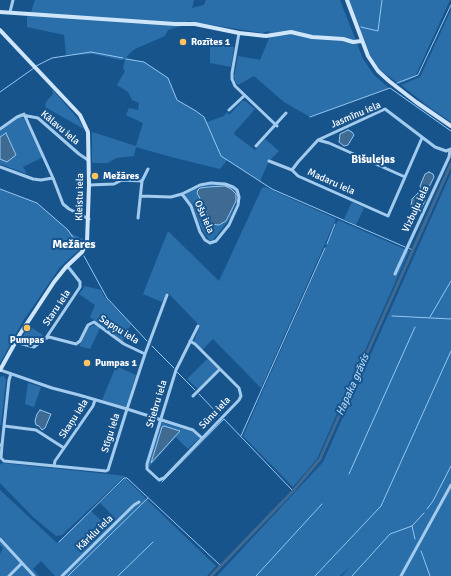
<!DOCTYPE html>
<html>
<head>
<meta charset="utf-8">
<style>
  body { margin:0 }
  canvas { display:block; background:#18548c }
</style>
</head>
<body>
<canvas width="451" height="576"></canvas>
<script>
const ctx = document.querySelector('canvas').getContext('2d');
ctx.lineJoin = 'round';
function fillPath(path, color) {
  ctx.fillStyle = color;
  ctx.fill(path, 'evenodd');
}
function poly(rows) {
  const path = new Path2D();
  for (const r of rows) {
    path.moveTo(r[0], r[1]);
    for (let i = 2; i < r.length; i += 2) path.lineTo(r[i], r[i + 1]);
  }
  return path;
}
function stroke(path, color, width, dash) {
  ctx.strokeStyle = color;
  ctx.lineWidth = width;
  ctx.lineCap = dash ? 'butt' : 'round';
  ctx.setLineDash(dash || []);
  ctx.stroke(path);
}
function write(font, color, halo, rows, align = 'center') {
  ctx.font = font + ' Signika,sans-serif';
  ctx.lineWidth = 4;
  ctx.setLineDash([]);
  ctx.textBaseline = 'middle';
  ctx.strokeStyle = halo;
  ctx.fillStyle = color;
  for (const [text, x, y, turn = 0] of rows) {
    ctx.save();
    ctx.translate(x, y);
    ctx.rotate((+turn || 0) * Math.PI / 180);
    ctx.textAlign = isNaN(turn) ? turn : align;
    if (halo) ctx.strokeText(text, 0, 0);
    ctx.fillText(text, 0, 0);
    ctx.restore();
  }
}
fillPath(poly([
  [35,0,194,0,192,8,204,5,206,0,340,0,363,59,374,75,389,88,310,117,284,102,254,76,238,85,236,83,234,77,238,56,260,60,270,36,269,31,262,33,187,21,185,25,168,30,165,36,135,49,129,54,126,58,144,62,164,75,168,78,177,100,196,111,204,117,207,122,224,116,227,112,229,115,242,101,245,101,255,109,234,133,235,135,255,150,265,139,279,151,269,161,260,181,227,160,220,169,175,158,136,147,134,156,116,158,108,163,94,163,92,162,92,132,136,146,143,123,126,115,129,108,138,110,139,103,132,100,128,92,117,85,125,71,123,69,125,59,121,60,93,54,66,55,64,35,27,27,27,16,31,16,31,12],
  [349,0,450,0,415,77,399,84,380,70,370,55],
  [451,10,451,122,429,107,401,85,420,77],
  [210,43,234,47,231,67,210,63],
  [52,89,79,120,84,129,45,107,46,102,53,94],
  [22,117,24,119,43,157,23,167,27,174,0,164,0,131,18,118],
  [451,173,451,576,342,576,351,566,340,576,217,576,323,462],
  [218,184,229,186,236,191,237,199,231,217,213,240,210,241,204,233,198,221,193,205,185,196,187,192,198,187],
  [225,186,231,189,210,224,201,200,214,187],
  [265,187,336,219,261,388,213,339,202,350,194,341,200,326,167,292,162,302,143,294,168,231,219,281,262,188],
  [0,189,37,203,72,234,83,239,78,251,60,267,23,321,0,363],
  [352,202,364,208,356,225,344,219],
  [338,220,409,251,317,459,293,487,243,436],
  [85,286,101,290,104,296,131,324,123,341,90,317,95,305,79,294],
  [95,325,100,328,90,349,79,346,89,327],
  [29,326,43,335,34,345,20,341],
  [207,359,218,369,198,389,187,379],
  [116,366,136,375,126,407,102,400],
  [4,376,6,380,1,425,0,425,0,377],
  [28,383,41,387,34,407,25,404],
  [161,422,193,432,200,438,188,449,176,437,149,467,148,466],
  [2,463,108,474,125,476,62,535,56,536,33,517,0,483,0,465],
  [125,478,172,524,216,566,207,576,55,576,41,561,33,569,39,576,0,576,0,554,3,548,0,545,0,490,57,543,91,511,108,527,116,519,100,503]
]), '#2a6eaa');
const water = poly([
  [348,130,352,132,354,135,348,145,344,146,339,142,340,134,348,130],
  [6,133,16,155,7,162,0,159,0,137,6,133],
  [429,172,433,174,434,177,427,191,422,190,420,186,425,174,429,172],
  [225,186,231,189,236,194,236,201,226,221,219,225,210,224,204,206,197,193,198,190,200,188,208,187,225,186],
  [418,193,424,197,425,201,420,210,417,211,413,210,411,206,412,199,418,193],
  [40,410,51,414,45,428,42,430,39,426,36,425,35,421,37,414,40,410],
  [164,426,180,431,151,463,162,427,164,426]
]);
fillPath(water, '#3f6b93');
stroke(water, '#95c7f1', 1);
stroke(poly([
  [361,27,378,31,382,0],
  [126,59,144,62,168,78,177,100,196,111,204,117,221,156,272,189,405,247],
  [36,66,52,58,91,52,123,58],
  [397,83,418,75,451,5],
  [0,92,34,68],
  [310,117,390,88,451,131],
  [0,189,37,203,68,230,80,248],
  [327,244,335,224],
  [409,248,412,250],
  [84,256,107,298,147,341],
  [392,316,451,319],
  [430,317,451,281],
  [152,346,174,368],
  [177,372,195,390],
  [199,394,219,415],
  [241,436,325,248],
  [349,474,415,327],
  [162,482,224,419,293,491],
  [427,509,433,501,451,466],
  [412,526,415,539],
  [59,542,124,478,127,478,221,566],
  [421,551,430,576],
  [68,576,148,498],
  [118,576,153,542],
  [256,576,322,504],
  [315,576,381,506,451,351],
  [352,576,390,534,412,526,424,513]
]), '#95c7f1', 1);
stroke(poly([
  [211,576,293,491,320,459,451,164]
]), '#3f6b93', 3);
stroke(poly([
  [10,12,13,0],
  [239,33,232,73,232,79,235,86,277,126],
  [229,110,244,96],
  [24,114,53,178],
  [0,129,17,117,22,115,38,118,79,154,88,160],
  [318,140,329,143,405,177],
  [256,146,286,113],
  [269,161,292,170,298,176,388,216,422,138],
  [0,167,33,179,41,180,53,178,63,204,69,209,89,219],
  [292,170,298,162,318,140,385,109,435,147,446,151,451,149],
  [89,185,114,184,122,180,142,181,148,169],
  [141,196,171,197,182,194,200,185,211,183,225,184,233,187,237,190,239,197,238,205,229,225,216,241,210,243,205,240,200,232,191,206,182,194],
  [138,218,142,181],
  [395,274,449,157,450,150],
  [46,338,80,287,80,282,69,268,66,267],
  [190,341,195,344,239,388,241,396,239,400,164,478,159,480,147,469,147,464,176,370,198,326],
  [15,342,34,347,44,339,49,337,76,344,80,341,88,325,94,322,124,344,145,354,167,295],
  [145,354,127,409,193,430,202,438],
  [11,374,9,380,4,426,36,430,64,448,93,406,95,400],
  [193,396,220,369],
  [0,445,2,445,1,458,4,461,106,471,108,470,127,409,79,395,52,388,0,370],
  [2,445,4,426],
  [54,466,55,461,64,448],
  [0,539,34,576],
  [9,576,22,563],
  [62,576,134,505,139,502],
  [401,576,451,485]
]), '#a2cbee', 3);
stroke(poly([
  [347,0,368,56,378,71,389,81,416,102,451,126],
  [0,12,175,24,195,24,239,33,266,36,291,32,312,37,343,39,353,42,362,41],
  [0,30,80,115,88,132,89,185,87,242,82,252,66,267,54,282,20,334,0,370]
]), '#cfe5fa', 4);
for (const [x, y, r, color] of [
  [183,42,4,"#ffc35f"],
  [95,176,4,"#ffc35f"],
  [27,328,4,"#ffc35f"],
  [87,363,4,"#ffc35f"]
]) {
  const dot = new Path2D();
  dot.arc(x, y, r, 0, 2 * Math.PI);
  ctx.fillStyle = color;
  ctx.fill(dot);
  stroke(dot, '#18548c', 1.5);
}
write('bold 10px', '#fff', '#18548c', [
  ["Rozītes 1",191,42],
  ["Mežāres",103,176],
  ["Pumpas",27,340,"center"],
  ["Pumpas 1",95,363]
], 'left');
write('10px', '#fff', '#18548c', [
  ["Jasmīnu iela",356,115,-23],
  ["Kālavu iela",60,128,40],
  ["Madaru iela",331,182,24],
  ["Kleistu iela",80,197,-89],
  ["Vizbuļu iela",416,209,-65],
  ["Ošu iela",204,217,66],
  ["Staru iela",57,308,-56],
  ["Sapņu iela",119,330,32],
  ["Stiebru iela",157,404,-73],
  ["Sūnu iela",215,413,-46],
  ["Skaņu iela",74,419,-57],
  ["Stīgu iela",111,433,-73],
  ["Kārklu iela",95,533,-44]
]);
write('bold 11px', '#fff', '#18548c', [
  ["Bišulejas",373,160]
]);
write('italic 11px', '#aed5f6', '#18548c', [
  ["Hapaka grāvis",353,385,-66]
]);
write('bold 12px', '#fff', '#18548c', [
  ["Mežāres",74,245]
]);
</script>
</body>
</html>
